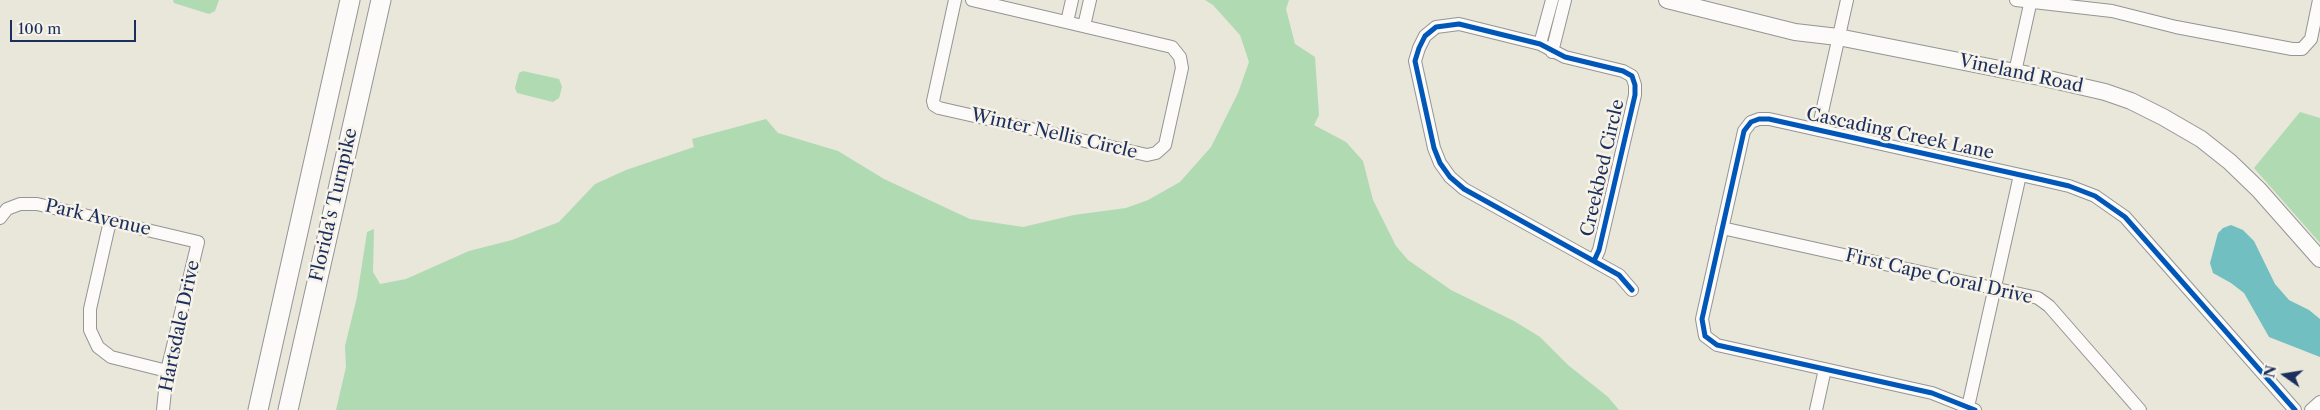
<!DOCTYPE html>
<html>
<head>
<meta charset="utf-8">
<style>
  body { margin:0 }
  #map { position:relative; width:2320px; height:410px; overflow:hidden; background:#e9e6da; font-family:"Libre Caslon Text",serif }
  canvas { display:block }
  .north { position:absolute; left:2260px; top:350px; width:50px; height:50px; -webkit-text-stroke:4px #f7f3e8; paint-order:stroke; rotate:283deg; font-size:14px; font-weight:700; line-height:20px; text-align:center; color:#1b2f5e }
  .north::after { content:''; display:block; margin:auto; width:18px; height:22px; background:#1b2f5e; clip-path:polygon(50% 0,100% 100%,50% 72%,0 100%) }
  .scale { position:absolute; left:10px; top:20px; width:126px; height:22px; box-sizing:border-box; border:2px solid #1b2f5e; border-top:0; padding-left:6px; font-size:15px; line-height:18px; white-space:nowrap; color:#1b2f5e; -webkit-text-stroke:4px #f7f3e8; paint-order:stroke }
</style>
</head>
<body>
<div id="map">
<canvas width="2320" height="410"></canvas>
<div class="north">N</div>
<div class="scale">100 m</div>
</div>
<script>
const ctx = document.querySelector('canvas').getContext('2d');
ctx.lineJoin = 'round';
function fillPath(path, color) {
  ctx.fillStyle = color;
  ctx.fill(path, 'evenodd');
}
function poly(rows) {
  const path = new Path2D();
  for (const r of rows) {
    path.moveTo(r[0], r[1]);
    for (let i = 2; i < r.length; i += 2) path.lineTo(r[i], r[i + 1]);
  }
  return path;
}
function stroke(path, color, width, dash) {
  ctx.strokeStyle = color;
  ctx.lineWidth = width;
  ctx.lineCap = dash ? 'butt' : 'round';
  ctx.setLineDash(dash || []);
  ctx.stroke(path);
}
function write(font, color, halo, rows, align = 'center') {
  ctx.font = font + ' "Libre Caslon Text",serif';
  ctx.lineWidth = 5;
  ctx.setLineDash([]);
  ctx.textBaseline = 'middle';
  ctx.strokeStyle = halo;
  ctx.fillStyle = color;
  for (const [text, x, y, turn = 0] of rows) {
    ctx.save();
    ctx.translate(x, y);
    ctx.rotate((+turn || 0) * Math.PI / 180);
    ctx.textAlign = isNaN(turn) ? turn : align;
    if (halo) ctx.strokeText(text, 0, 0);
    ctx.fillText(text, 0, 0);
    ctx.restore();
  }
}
fillPath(poly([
  [173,0,219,0,215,11,209,14,174,3],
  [1205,0,1289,0,1286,9,1295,44,1315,57,1319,115,1314,125,1346,142,1363,161,1373,200,1396,246,1408,260,1451,290,1514,321,1540,337,1568,365,1608,397,1619,410,336,410,346,367,345,346,357,297,367,232,374,229,373,272,380,284,406,279,469,251,512,240,559,222,595,184,626,170,694,147,692,139,766,119,778,133,838,151,884,179,970,219,1023,227,1074,215,1126,208,1148,200,1180,182,1211,147,1238,93,1249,62,1240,35,1213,5],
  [523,71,559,79,562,87,559,98,553,102,517,93,515,88,519,73],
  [2300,112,2320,118,2320,243,2254,168]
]), '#b0dab2');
fillPath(poly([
  [2231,225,2243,230,2254,241,2275,284,2289,300,2309,310,2320,319,2320,357,2269,337,2244,293,2231,283,2213,273,2210,263,2218,233,2223,228]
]), '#71bfc1');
const minor = poly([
  [955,0,933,101,934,105,939,108,1147,155,1156,153,1165,145,1182,68,1180,57,1172,47,972,0],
  [2016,0,2112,11,2176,27,2292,49,2302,49,2311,39,2319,0],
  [1067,22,1072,0],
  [1084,26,1090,0],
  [1540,44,1552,0],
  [1552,52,1565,0],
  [2015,72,2031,0],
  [1818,130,1847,0],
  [0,218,7,209,20,204,37,204,198,242,167,371,163,410],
  [110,221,90,309,90,330,98,347,111,357,167,371],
  [1722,228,2038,298,2049,306,2140,410],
  [1594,261,1599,250,1635,95,1635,85,1632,76,1623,71,1565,57,1540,44,1459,24,1436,27,1425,36,1419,48,1415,61,1434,148,1440,163,1450,177,1464,189,1619,275,1632,290],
  [1968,407,2020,175],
  [1816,410,1825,369],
  [1975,410,1932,393,1717,345,1705,336,1702,319,1744,131,1751,122,1759,119,1769,119,2043,180,2069,186,2095,196,2125,217,2295,410],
  [2311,410,2320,402]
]);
const major = poly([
  [1667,0,1795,32,1838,37,2040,77,2105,92,2131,101,2163,117,2201,139,2230,162,2259,190,2320,259]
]);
const highway = poly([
  [258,410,350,0],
  [288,410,381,0]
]);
stroke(minor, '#939596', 14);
stroke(major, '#939596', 18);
stroke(highway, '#939596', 21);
stroke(minor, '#fcfbf9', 12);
stroke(major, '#fcfbf9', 16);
stroke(highway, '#fcfbf9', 19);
stroke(poly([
  [1594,261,1599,250,1635,95,1635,85,1632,76,1623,71,1565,57,1540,44,1459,24,1436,27,1425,36,1419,48,1415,61,1434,148,1440,163,1450,177,1464,189,1619,275,1632,290],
  [1975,410,1932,393,1717,345,1705,336,1702,319,1744,131,1751,122,1759,119,1769,119,2043,180,2069,186,2095,196,2125,217,2295,410]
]), '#0057b8', 5);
write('18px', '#1b2f5e', '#f7f3e8', [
  ["Vineland Road",2021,74,12],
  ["Winter Nellis Circle",1054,134,13],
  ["Cascading Creek Lane",1900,134,12],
  ["Creekbed Circle",1603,168,-77],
  ["Florida's Turnpike",334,205,-77],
  ["Park Avenue",98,218,13],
  ["First Cape Coral Drive",1939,277,13],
  ["Hartsdale Drive",180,326,-78]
]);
</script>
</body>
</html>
